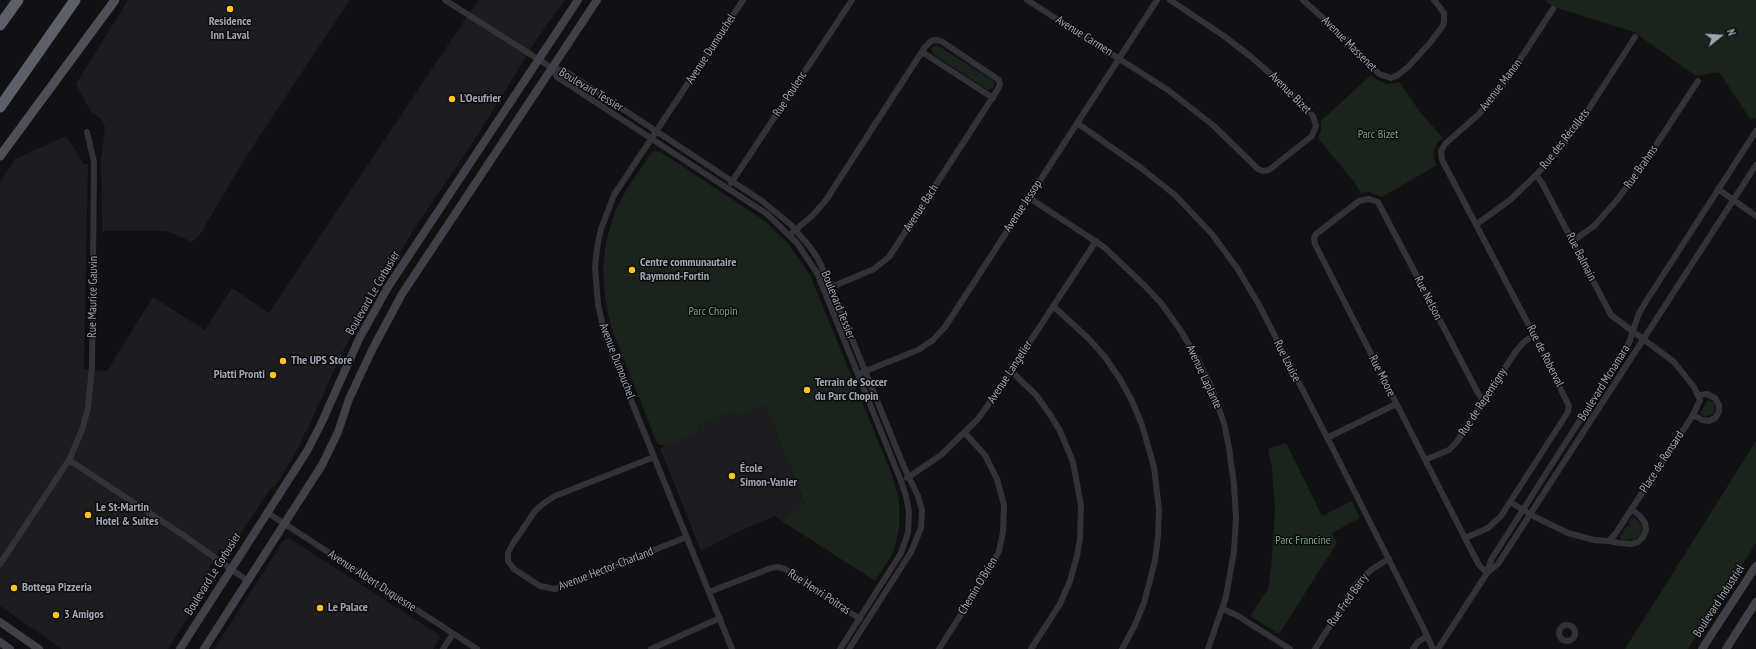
<!DOCTYPE html>
<html>
<head>
<meta charset="utf-8">
<style>
  body { margin:0 }
  #map { position:relative; width:1756px; height:649px; overflow:hidden; background:#111113; font-family:"PT Sans Narrow",sans-serif }
  canvas { display:block }
  .north { position:absolute; left:1700px; top:16px; width:40px; height:40px; -webkit-text-stroke:3px #0c0c0e; paint-order:stroke; rotate:72deg; font-size:11px; font-weight:700; line-height:16px; text-align:center; color:#a1a6b4 }
  .north::after { content:''; display:block; margin:auto; width:14px; height:18px; background:#a1a6b4; clip-path:polygon(50% 0,100% 100%,50% 72%,0 100%) }
</style>
</head>
<body>
<div id="map">
<canvas width="1756" height="649"></canvas>
<div class="north">N</div>
</div>
<script>
const ctx = document.querySelector('canvas').getContext('2d');
ctx.lineJoin = 'round';
function fillPath(path, color) {
  ctx.fillStyle = color;
  ctx.fill(path, 'evenodd');
}
function poly(rows) {
  const path = new Path2D();
  for (const r of rows) {
    if (r.length === 3) {
      path.moveTo(r[0] + r[2], r[1]);
      path.arc(r[0], r[1], r[2], 0, 2 * Math.PI);
      continue;
    }
    path.moveTo(r[0], r[1]);
    for (let i = 2; i < r.length; i += 2) path.lineTo(r[i], r[i + 1]);
  }
  return path;
}
function stroke(path, color, width, dash) {
  ctx.strokeStyle = color;
  ctx.lineWidth = width;
  ctx.lineCap = dash ? 'butt' : 'round';
  ctx.setLineDash(dash || []);
  ctx.stroke(path);
}
function write(font, color, halo, rows, align = 'center') {
  ctx.font = font + ' "PT Sans Narrow",sans-serif';
  ctx.lineWidth = 3;
  ctx.setLineDash([]);
  ctx.textBaseline = 'middle';
  ctx.strokeStyle = halo;
  ctx.fillStyle = color;
  for (const [text, x, y, turn = 0] of rows) {
    ctx.save();
    ctx.translate(x, y);
    ctx.rotate((+turn || 0) * Math.PI / 180);
    ctx.textAlign = isNaN(turn) ? turn : align;
    if (halo) ctx.strokeText(text, 0, 0);
    ctx.fillText(text, 0, 0);
    ctx.restore();
  }
}
fillPath(poly([
  [128,0,350,0,247,155,199,236,192,242,167,231,102,231,101,161,105,127,101,119,91,112,76,84],
  [478,0,565,0,537,39,477,136,413,231,371,300,343,351,300,445,275,487,271,488,230,549,225,552,220,550,209,568,213,575,212,579,168,649,62,649,0,606,0,182,15,159,66,136,84,164,88,164,84,369,107,371,153,297,205,330,232,288,269,313],
  [765,406,805,505,782,521,775,516,740,531,701,551,660,448,699,432,697,426,735,411,737,417],
  [289,538,438,634,440,638,433,649,214,649,284,540]
]), '#1d1d20');
fillPath(poly([
  [1544,0,1756,0,1756,118,1751,120,1719,72,1696,76,1634,32,1554,7],
  [937,45,992,80,994,84,993,88,988,90,933,54,931,50,931,48],
  [1371,75,1377,80,1386,84,1399,82,1420,112,1443,138,1437,143,1434,150,1434,159,1437,165,1382,197,1369,192,1361,193,1355,183,1318,138,1321,130,1321,121],
  [657,151,661,152,765,221,788,243,810,275,892,475,899,499,899,528,895,546,893,553,875,581,782,521,805,504,765,406,737,417,735,411,697,426,699,432,667,446,660,445,657,443,611,327,605,299,603,269,606,242,615,211,628,187,649,156,652,152],
  [1708,400,1714,403,1715,410,1713,414,1705,417,1700,413],
  [1756,441,1756,543,1688,649,1625,649],
  [1286,443,1322,516,1352,501,1360,518,1332,533,1337,543,1279,634,1250,616,1268,589,1271,569,1275,509,1272,468,1268,449],
  [1634,517,1643,526,1641,534,1635,539,1622,540,1620,536,1627,526,1629,527,1630,524,1628,523,1631,518]
]), '#1b231d');
stroke(poly([
  [445,0,552,68,565,71,762,201,791,225,810,247,818,259,831,287,904,467,918,496,922,510,921,528,911,552,849,649],
  [1027,0,1168,90,1214,126,1258,169,1263,171,1269,170,1312,136,1316,126,1313,116,1281,83,1250,56,1224,36,1170,0],
  [1303,0,1345,38,1379,74,1391,78,1398,75,1408,67,1429,44,1442,27,1444,22,1444,13,1434,0],
  [922,52,993,98],
  [552,68,557,77,767,214,797,243,817,273,901,481,906,496,909,512,908,533,901,553,840,649],
  [1077,123,1141,168,1175,195,1212,234,1237,268,1258,303,1331,445,1423,627,1433,649],
  [731,183,852,0],
  [1718,189,1756,216],
  [1028,197,1104,247,1144,285,1161,303,1181,331,1198,360,1211,386,1224,423,1229,448,1234,485,1236,518,1234,551,1226,597,1208,649],
  [1477,224,1510,200,1536,175,1555,155,1581,121,1635,37],
  [793,232,813,215,826,200,925,47,931,41,936,40,941,41,999,80,1000,84,998,89,889,257,874,269,829,288],
  [1573,241,1594,226,1617,200,1643,165,1698,81],
  [1053,306,1088,338,1105,357,1120,379,1132,401,1142,425,1154,467,1159,510,1158,536,1155,561,1144,603,1134,627,1122,649],
  [1011,371,1036,395,1051,416,1060,431,1073,462,1081,505,1080,539,1077,556,1070,581,1060,604,1031,649],
  [861,373,918,350,933,340,945,327,1157,0],
  [1483,401,1478,393,1378,202,1369,199,1359,201,1316,234,1314,238,1315,244,1468,544,1479,565,1487,573],
  [1693,415,1702,420,1709,421,1715,418,1719,412,1719,405,1715,398,1707,394,1699,395],
  [1327,438,1396,404],
  [654,457,555,496,544,503,535,511,512,545,508,553,508,561,514,569,540,586,555,589,687,537],
  [69,460,183,535,248,581],
  [1425,460,1449,450,1456,443,1516,351,1524,342,1534,335],
  [907,478,941,455,978,419,995,395,1096,241],
  [1510,502,1535,517,1568,533,1594,540,1609,541,1616,533,1693,415,1700,400,1694,387,1674,362,1611,315,1542,183,1536,175],
  [268,513,477,649],
  [1465,538,1488,528,1501,516,1568,412,1569,406,1534,335,1442,160,1441,151,1445,144,1479,114,1500,90,1553,9],
  [1610,541,1619,543,1631,544,1638,542,1643,537,1646,530,1645,523,1640,516,1631,509],
  [0,564,69,460,82,430,88,408,92,367,94,162,87,132],
  [1487,573,1498,564,1756,165],
  [709,592,771,568,778,567,785,569,860,619],
  [1223,609,1238,616,1290,649],
  [1567,633,8],
  [443,649,453,634],
  [651,649,720,618],
  [732,649,605,336,598,304,595,267,597,248,601,229,614,195,743,0],
  [939,649,990,569,999,551,1003,532,1004,505,997,479,985,455,965,433],
  [1315,649,1359,581,1372,569,1389,559],
  [1413,649,1418,642,1427,636],
  [1438,649,1487,573,1491,560,1629,343,1639,313,1647,300,1756,131]
]), '#323238', 6);
stroke(poly([
  [0,622,39,649],
  [0,642,10,649],
  [180,649,307,451,321,424,359,339,388,287,578,0],
  [204,649,322,465,338,432,349,399,372,350,402,294,597,0],
  [1702,649,1756,566],
  [1726,649,1756,602]
]), '#404148', 8);
stroke(poly([
  [0,156,115,0]
]), '#4e4f57', 9);
stroke(poly([
  [0,25,18,0],
  [0,107,75,0]
]), '#5e6069', 11);
for (const [x, y, r, color] of [
  [230,9,4,"#fcc61f"],
  [452,99,4,"#fcc61f"],
  [632,270,4,"#fcc61f"],
  [283,361,4,"#fcc61f"],
  [273,375,4,"#fcc61f"],
  [807,390,4,"#fcc61f"],
  [732,476,4,"#fcc61f"],
  [88,515,4,"#fcc61f"],
  [14,588,4,"#fcc61f"],
  [320,608,4,"#fcc61f"],
  [56,615,4,"#fcc61f"]
]) {
  const dot = new Path2D();
  dot.arc(x, y, r, 0, 2 * Math.PI);
  ctx.fillStyle = color;
  ctx.fill(dot);
  stroke(dot, '#0c0c0e', 1.5);
}
write('bold 12px', '#a1a6b4', '#0c0c0e', [
  ["Residence",230,22,"center"],
  ["Inn Laval",230,36,"center"],
  ["L'Oeufrier",460,99],
  ["Centre communautaire",640,263],
  ["Raymond-Fortin",640,277],
  ["The UPS Store",291,361],
  ["Piatti Pronti",265,375,"right"],
  ["Terrain de Soccer",815,383],
  ["du Parc Chopin",815,397],
  ["École",740,469],
  ["Simon-Vanier",740,483],
  ["Le St-Martin",96,508],
  ["Hotel & Suites",96,522],
  ["Bottega Pizzeria",22,588],
  ["Le Palace",328,608],
  ["3 Amigos",64,615]
], 'left');
write('12px', '#a1a6b4', '#0c0c0e', [
  ["Avenue Carmen",1084,36,32],
  ["Avenue Massenet",1349,44,45],
  ["Avenue Dumouchel",711,49,-57],
  ["Avenue Manon",1501,85,-53],
  ["Boulevard Tessier",591,90,31],
  ["Avenue Bizet",1290,93,45],
  ["Rue Poulenc",790,94,-57],
  ["Rue des Récollets",1565,139,-52],
  ["Rue Brahms",1641,167,-55],
  ["Avenue Jessop",1023,206,-57],
  ["Avenue Bach",921,208,-57],
  ["Rue Balmain",1581,257,63],
  ["Boulevard Le Corbusier",373,293,-60],
  ["Rue Maurice Gauvin",93,297,-89],
  ["Rue Nelson",1428,298,63],
  ["Boulevard Tessier",838,305,68],
  ["Rue de Roberval",1545,356,63],
  ["Avenue Dumouchel",617,361,69],
  ["Rue Louise",1287,361,63],
  ["Avenue Langelier",1010,372,-57],
  ["Rue Moore",1382,376,63],
  ["Avenue Laplante",1204,377,65],
  ["Boulevard Mcnamara",1604,383,-58],
  ["Rue de Repentigny",1483,402,-57],
  ["Place de Ronsard",1662,462,-57],
  ["Avenue Hector-Charland",606,569,-21],
  ["Boulevard Le Corbusier",213,574,-58],
  ["Avenue Albert Duquesne",372,581,33],
  ["Chemin O'Brien",978,586,-59],
  ["Rue Henri Poitras",819,592,33],
  ["Rue Fred Barry",1348,600,-55],
  ["Boulevard Industriel",1719,601,-57]
]);
write('12px', '#77a17d', '#0c0c0e', [
  ["Parc Bizet",1378,135],
  ["Parc Chopin",713,312],
  ["Parc Francine",1303,541]
]);
</script>
</body>
</html>
